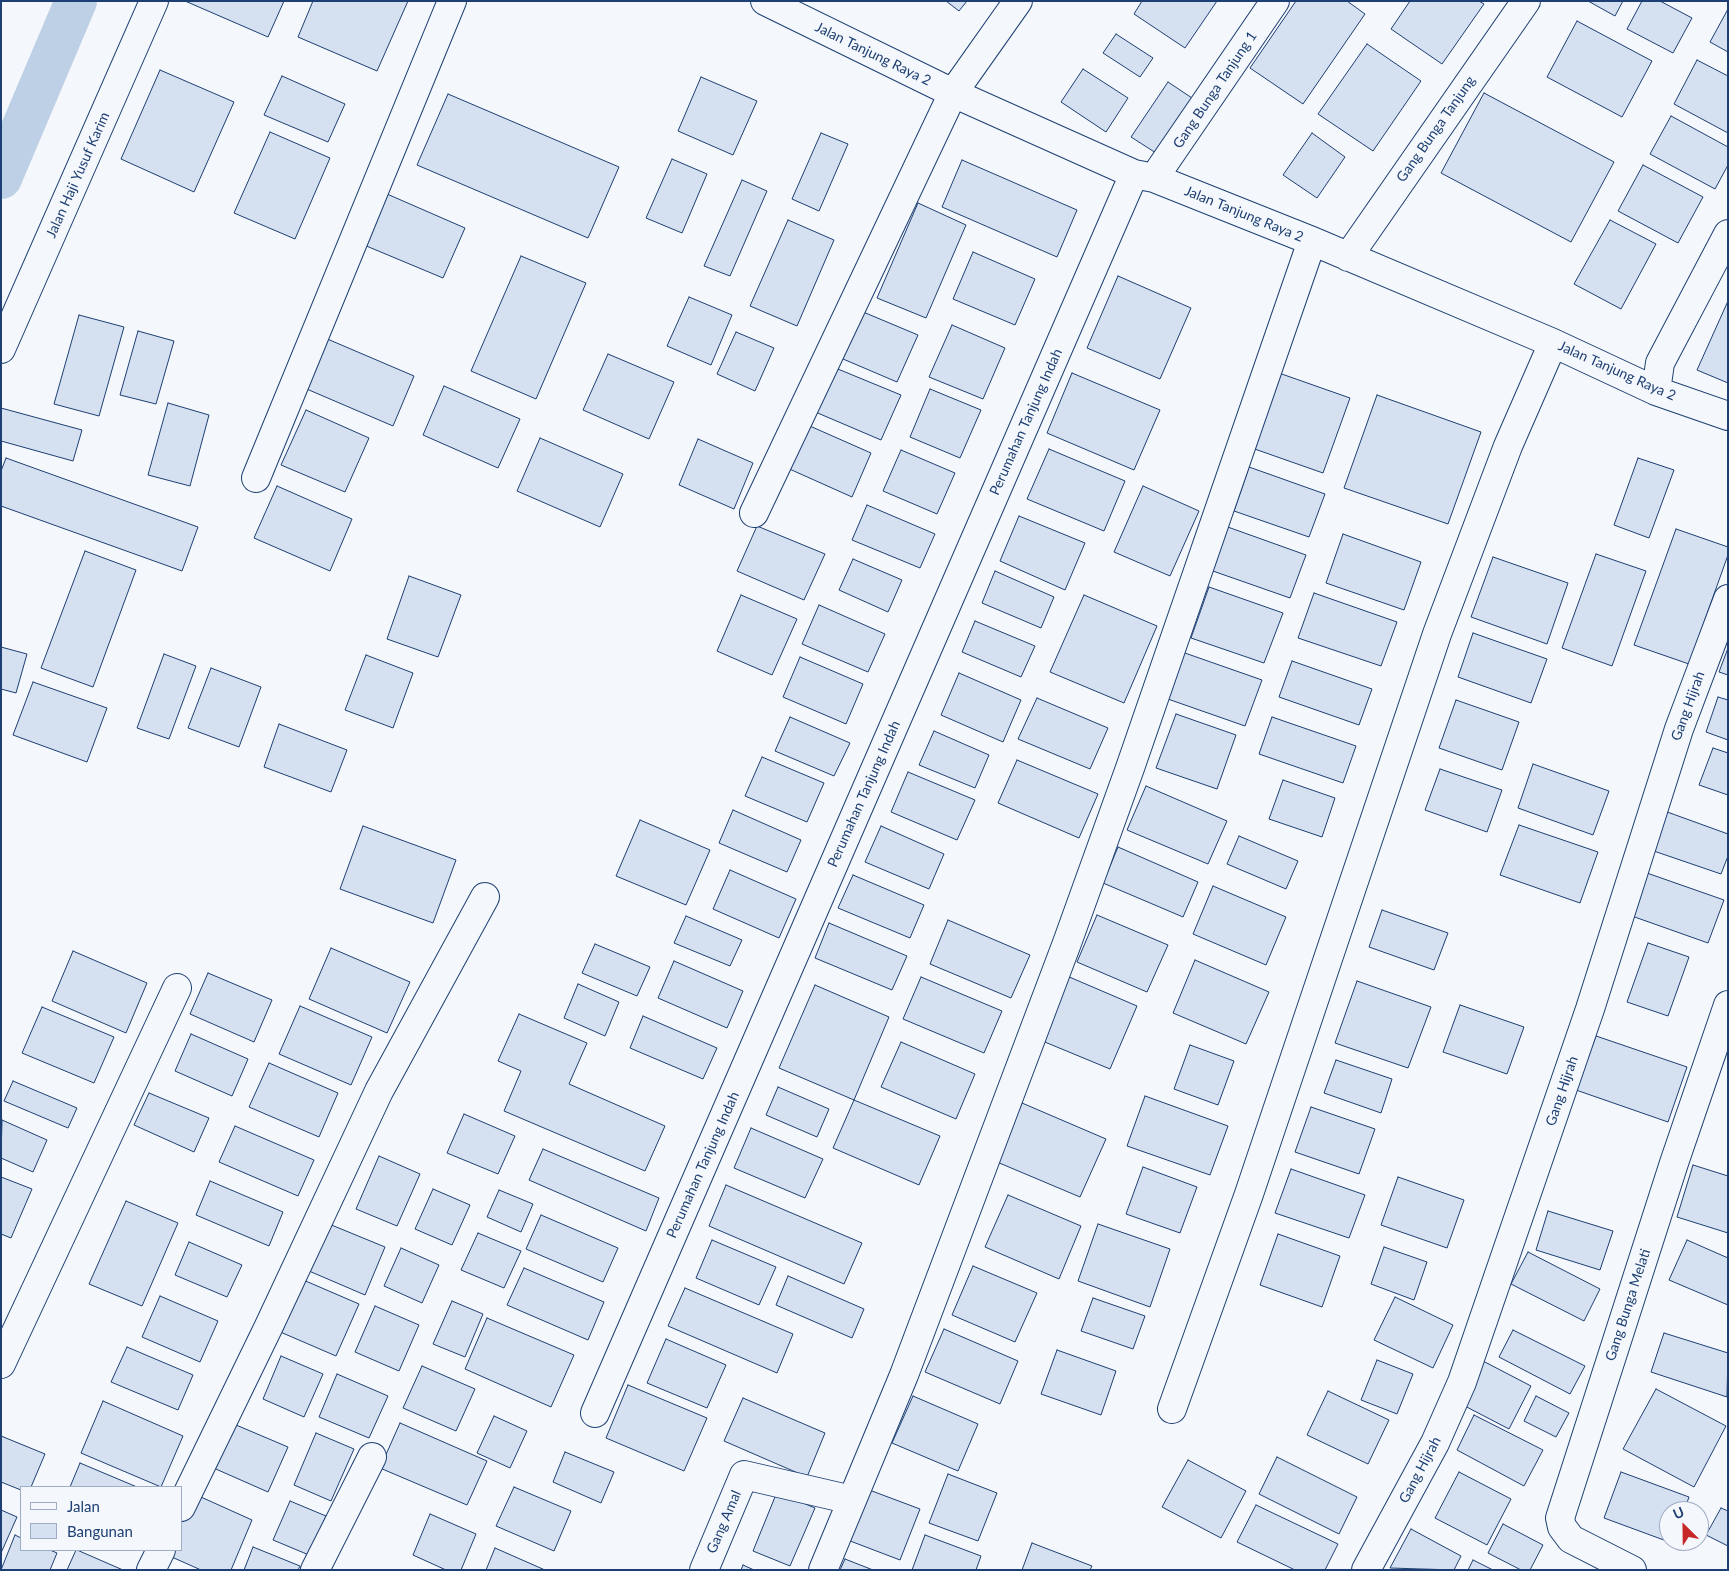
<!DOCTYPE html>
<html>
<head>
<meta charset="utf-8">
<style>
  body { margin:0 }
  #map { position:relative; width:1729px; height:1571px; overflow:hidden; background:#f4f7fb; font-family:Lato,sans-serif }
  canvas { display:block }
  .frame { position:absolute; inset:0; border:2px solid #1d3f73; pointer-events:none }
  .legend { position:absolute; left:20px; top:1486px; width:162px; height:65px; box-sizing:border-box; background:#f4f7fb; border:1px solid #9eadc5; margin:0; padding:6px 9px; list-style:none; font-size:15px; color:#1d3f73 }
  .legend li { display:flex; align-items:center; gap:10px; height:25px }
  .legend b { width:25px; border:1px solid #9eadc5 }
  .north { position:absolute; left:1659px; top:1501px; width:50px; height:50px; box-sizing:border-box; background:#f4f7fb; border:1px solid #9eadc5; border-radius:50%; rotate:337deg; font-size:14px; font-weight:700; line-height:20px; text-align:center; color:#1d3f73 }
  .north::after { content:''; display:block; margin:auto; width:18px; height:22px; background:#c62828; clip-path:polygon(50% 0,100% 100%,50% 72%,0 100%) }
</style>
</head>
<body>
<div id="map">
<canvas width="1729" height="1571"></canvas>
<div class="frame"></div>
<ul class="legend">
<li><b style="height:6px;background:#f4f7fb"></b>Jalan</li>
<li><b style="height:14px;background:#d5e0f0"></b>Bangunan</li>
</ul>
<div class="north">U</div>
</div>
<script>
const ctx = document.querySelector('canvas').getContext('2d');
ctx.lineJoin = 'round';
function poly(rows) {
  const path = new Path2D();
  for (const r of rows) {
    path.moveTo(r[0], r[1]);
    for (let i = 2; i < r.length; i += 2) path.lineTo(r[i], r[i + 1]);
  }
  return path;
}
function stroke(path, color, width, dash) {
  ctx.strokeStyle = color;
  ctx.lineWidth = width;
  ctx.lineCap = dash ? 'butt' : 'round';
  ctx.setLineDash(dash || []);
  ctx.stroke(path);
}
function fillPath(path, color) {
  ctx.fillStyle = color;
  ctx.fill(path, 'evenodd');
}
function write(font, color, halo, rows, align = 'center') {
  ctx.font = font + ' Lato,sans-serif';
  ctx.lineWidth = 4;
  ctx.setLineDash([]);
  ctx.textBaseline = 'middle';
  ctx.strokeStyle = halo;
  ctx.fillStyle = color;
  for (const [text, x, y, turn = 0] of rows) {
    ctx.save();
    ctx.translate(x, y);
    ctx.rotate((+turn || 0) * Math.PI / 180);
    ctx.textAlign = isNaN(turn) ? turn : align;
    if (halo) ctx.strokeText(text, 0, 0);
    ctx.fillText(text, 0, 0);
    ctx.restore();
  }
}
stroke(poly([
  [1,178,76,1]
]), '#bed0e5', 42);
const building = poly([
  [185,1,284,1,268,37,185,1],
  [313,1,408,1,377,71,298,37,313,1],
  [946,1,967,1,959,11,946,1],
  [1142,1,1217,1,1185,48,1134,14,1142,1],
  [1296,1,1347,1,1365,14,1303,104,1250,68,1296,1],
  [1410,1,1479,1,1484,4,1442,64,1391,29,1410,1],
  [1588,1,1623,1,1615,16,1588,1],
  [1642,1,1660,1,1692,18,1673,53,1627,29,1642,1],
  [1728,9,1728,52,1710,42,1728,9],
  [1577,21,1652,61,1622,117,1547,77,1577,21],
  [1116,34,1153,58,1140,77,1103,53,1116,34],
  [1367,44,1421,81,1373,151,1318,114,1367,44],
  [1697,60,1728,76,1728,133,1674,104,1697,60],
  [1083,69,1128,98,1106,132,1061,102,1083,69],
  [160,70,234,102,194,192,121,159,160,70],
  [282,76,345,104,328,142,264,115,282,76],
  [701,77,757,101,733,155,678,131,701,77],
  [1168,82,1192,98,1156,153,1131,137,1168,82],
  [1484,93,1614,162,1571,242,1441,173,1484,93],
  [448,94,619,167,588,238,417,165,448,94],
  [1671,116,1728,147,1728,165,1715,189,1650,154,1671,116],
  [270,132,330,158,295,239,234,213,270,132],
  [821,133,848,144,819,211,792,199,821,133],
  [1312,133,1345,157,1317,198,1283,175,1312,133],
  [672,159,707,174,682,233,646,218,672,159],
  [962,160,1077,210,1057,257,942,207,962,160],
  [1643,165,1703,197,1678,243,1618,211,1643,165],
  [742,180,767,191,730,276,704,266,742,180],
  [387,194,465,228,443,278,364,245,387,194],
  [918,203,966,225,926,318,877,298,918,203],
  [788,220,834,240,797,326,750,306,788,220],
  [1610,220,1656,244,1621,309,1574,284,1610,220],
  [973,252,1035,279,1015,325,953,299,973,252],
  [521,256,586,283,536,399,471,371,521,256],
  [1118,276,1191,308,1160,379,1087,348,1118,276],
  [689,297,732,315,711,365,667,346,689,297],
  [1728,301,1728,383,1697,370,1728,301],
  [856,309,918,335,897,382,836,356,856,309],
  [79,315,124,327,99,416,54,404,79,315],
  [952,325,1005,348,983,399,929,377,952,325],
  [138,331,174,341,156,404,120,395,138,331],
  [736,332,774,348,755,391,717,374,736,332],
  [325,338,414,376,393,426,302,387,325,338],
  [608,354,674,382,649,439,583,410,608,354],
  [833,367,901,395,881,440,813,411,833,367],
  [1276,372,1350,398,1323,473,1249,447,1276,372],
  [1072,373,1160,410,1134,470,1047,433,1072,373],
  [444,386,520,419,498,468,423,435,444,386],
  [930,389,981,410,960,458,910,437,930,389],
  [1377,395,1481,432,1448,524,1344,488,1377,395],
  [168,403,209,415,190,486,148,475,168,403],
  [1,408,82,430,73,461,1,441,1,408],
  [306,410,369,438,345,492,281,465,306,410],
  [803,423,871,453,852,497,785,467,803,423],
  [540,438,623,474,600,527,517,491,540,438],
  [698,439,753,463,734,509,679,485,698,439],
  [1049,449,1125,481,1104,531,1027,499,1049,449],
  [901,450,955,473,937,514,883,491,901,450],
  [6,458,198,527,182,571,1,506,1,471,6,458],
  [1638,458,1674,470,1649,538,1614,525,1638,458],
  [1249,467,1325,494,1309,537,1234,511,1249,467],
  [277,486,352,519,330,571,254,538,277,486],
  [1143,486,1199,511,1170,576,1114,552,1143,486],
  [867,505,935,534,920,568,852,540,867,505],
  [1019,516,1085,543,1065,590,1000,561,1019,516],
  [757,526,825,554,804,600,737,571,757,526],
  [1225,526,1306,555,1290,598,1210,570,1225,526],
  [1676,529,1728,547,1728,555,1689,664,1634,645,1676,529],
  [1343,534,1421,562,1404,610,1326,583,1343,534],
  [85,551,136,570,93,687,41,668,85,551],
  [1596,554,1646,571,1612,666,1562,648,1596,554],
  [1493,557,1568,583,1547,644,1471,617,1493,557],
  [853,559,902,580,888,612,839,590,853,559],
  [995,571,1054,597,1041,628,982,603,995,571],
  [409,576,461,595,438,657,387,639,409,576],
  [1209,587,1283,613,1264,663,1191,638,1209,587],
  [1314,593,1397,622,1381,666,1298,638,1314,593],
  [741,595,797,619,772,675,717,651,741,595],
  [1084,595,1157,626,1124,703,1050,672,1084,595],
  [819,605,885,634,868,672,802,644,819,605],
  [975,621,1035,646,1021,677,962,652,975,621],
  [1473,633,1547,659,1531,703,1458,677,1473,633],
  [1,647,27,654,16,693,1,689,1,647],
  [1728,648,1728,675,1719,672,1728,648],
  [1182,652,1262,680,1245,726,1165,698,1182,652],
  [164,654,196,666,169,739,137,728,164,654],
  [366,655,413,673,393,728,345,710,366,655],
  [800,657,863,684,846,724,783,697,800,657],
  [1292,661,1372,689,1359,725,1279,697,1292,661],
  [211,668,261,687,239,747,188,728,211,668],
  [959,673,1021,700,1003,742,941,715,959,673],
  [33,682,107,708,87,762,13,735,33,682],
  [1718,697,1728,700,1728,740,1706,732,1718,697],
  [1037,698,1108,728,1090,769,1018,739,1037,698],
  [1456,700,1519,722,1502,770,1439,748,1456,700],
  [1176,714,1236,735,1217,789,1156,768,1176,714],
  [790,717,850,743,834,776,775,751,790,717],
  [1272,717,1356,746,1343,783,1259,754,1272,717],
  [279,724,347,750,331,792,264,767,279,724],
  [934,731,989,755,975,788,919,765,934,731],
  [1713,748,1728,753,1728,795,1699,785,1713,748],
  [762,757,824,783,807,822,745,796,762,757],
  [1017,760,1098,794,1079,838,998,803,1017,760],
  [1533,764,1609,791,1593,835,1518,808,1533,764],
  [1440,769,1502,790,1487,832,1425,810,1440,769],
  [908,772,975,800,957,840,891,812,908,772],
  [1283,780,1335,798,1322,837,1269,819,1283,780],
  [1146,786,1227,821,1208,864,1127,830,1146,786],
  [1659,809,1728,834,1728,856,1721,874,1645,848,1659,809],
  [733,810,801,840,787,872,719,843,733,810],
  [640,820,710,850,686,905,616,876,640,820],
  [1519,825,1598,852,1580,903,1500,875,1519,825],
  [363,826,456,860,433,923,340,889,363,826],
  [881,826,944,854,929,889,865,862,881,826],
  [1239,836,1298,861,1286,889,1227,864,1239,836],
  [1118,847,1198,882,1183,917,1103,883,1118,847],
  [730,870,796,899,779,938,713,909,730,870],
  [1644,872,1724,900,1708,943,1629,915,1644,872],
  [853,875,924,905,910,938,838,908,853,875],
  [1213,886,1286,917,1266,965,1193,934,1213,886],
  [1382,910,1448,933,1434,970,1369,947,1382,910],
  [1097,915,1168,945,1147,992,1077,962,1097,915],
  [686,916,742,940,730,966,674,943,686,916],
  [948,920,1030,955,1011,998,930,964,948,920],
  [829,923,907,956,892,990,815,958,829,923],
  [1648,943,1689,957,1668,1016,1627,1002,1648,943],
  [595,944,650,967,637,996,582,973,595,944],
  [331,948,410,982,387,1033,309,999,331,948],
  [73,951,147,983,126,1033,52,1001,73,951],
  [1195,960,1269,992,1246,1044,1173,1013,1195,960],
  [674,961,743,991,727,1028,658,998,674,961],
  [208,973,272,1000,254,1042,190,1014,208,973],
  [1067,976,1137,1006,1110,1069,1040,1040,1067,976],
  [921,977,1002,1011,984,1053,903,1019,921,977],
  [1357,981,1431,1007,1408,1068,1335,1043,1357,981],
  [578,984,619,1002,605,1036,564,1018,578,984],
  [815,985,889,1017,854,1100,779,1068,815,985],
  [1460,1005,1524,1027,1507,1074,1443,1052,1460,1005],
  [300,1006,372,1037,351,1085,279,1054,300,1006],
  [42,1007,114,1037,94,1083,22,1053,42,1007],
  [519,1014,587,1043,569,1084,665,1126,645,1171,504,1111,521,1071,498,1061,519,1014],
  [643,1016,717,1048,703,1079,630,1048,643,1016],
  [191,1034,248,1059,232,1096,175,1071,191,1034],
  [1596,1036,1687,1067,1668,1122,1576,1090,1596,1036],
  [901,1042,975,1074,956,1119,881,1087,901,1042],
  [1190,1045,1234,1061,1218,1105,1174,1089,1190,1045],
  [1336,1060,1392,1079,1381,1113,1324,1093,1336,1060],
  [269,1063,338,1093,319,1137,249,1107,269,1063],
  [13,1081,77,1108,68,1128,4,1101,13,1081],
  [778,1087,829,1109,817,1137,766,1115,778,1087],
  [149,1093,209,1118,194,1152,134,1125,149,1093],
  [1145,1096,1228,1126,1210,1175,1127,1146,1145,1096],
  [854,1100,940,1136,919,1185,833,1148,854,1100],
  [1022,1103,1106,1139,1080,1197,997,1162,1022,1103],
  [1311,1107,1375,1129,1359,1174,1295,1152,1311,1107],
  [464,1114,515,1136,498,1174,447,1153,464,1114],
  [2,1120,47,1140,33,1172,1,1158,2,1120],
  [235,1126,314,1160,298,1196,219,1162,235,1126],
  [751,1128,823,1159,805,1198,734,1168,751,1128],
  [543,1149,659,1198,646,1231,529,1180,543,1149],
  [379,1156,420,1174,397,1226,356,1209,379,1156],
  [1693,1165,1728,1176,1728,1233,1677,1217,1693,1165],
  [1143,1167,1197,1187,1180,1233,1126,1214,1143,1167],
  [1291,1169,1365,1195,1349,1238,1275,1213,1291,1169],
  [1,1177,32,1189,11,1238,1,1234,1,1177],
  [1398,1177,1464,1200,1447,1248,1381,1225,1398,1177],
  [210,1181,283,1212,269,1246,196,1215,210,1181],
  [726,1185,862,1243,844,1284,709,1226,726,1185],
  [433,1189,470,1205,452,1245,415,1229,433,1189],
  [499,1190,533,1204,521,1232,487,1217,499,1190],
  [1008,1195,1081,1226,1059,1279,985,1247,1008,1195],
  [126,1201,178,1223,142,1306,89,1284,126,1201],
  [1548,1211,1613,1231,1600,1270,1536,1250,1548,1211],
  [541,1215,618,1248,603,1282,526,1249,541,1215],
  [329,1224,385,1247,365,1295,309,1271,329,1224],
  [1098,1224,1170,1249,1150,1307,1078,1281,1098,1224],
  [478,1233,521,1251,504,1288,461,1270,478,1233],
  [1278,1234,1340,1256,1322,1307,1260,1285,1278,1234],
  [712,1240,776,1267,759,1305,696,1278,712,1240],
  [1687,1240,1728,1258,1728,1305,1669,1280,1687,1240],
  [189,1242,242,1265,227,1297,175,1275,189,1242],
  [1384,1247,1427,1262,1414,1300,1371,1284,1384,1247],
  [401,1248,439,1265,422,1303,384,1286,401,1248],
  [1528,1252,1600,1289,1584,1321,1511,1284,1528,1252],
  [973,1266,1037,1293,1015,1342,952,1315,973,1266],
  [524,1268,604,1302,588,1340,507,1305,524,1268],
  [788,1276,864,1309,852,1338,776,1305,788,1276],
  [301,1279,359,1304,336,1356,278,1331,301,1279],
  [685,1288,793,1334,777,1373,668,1326,685,1288],
  [160,1296,218,1321,200,1362,142,1337,160,1296],
  [1395,1297,1453,1325,1433,1368,1374,1340,1395,1297],
  [1093,1298,1145,1316,1133,1349,1081,1331,1093,1298],
  [452,1301,483,1314,465,1357,433,1344,452,1301],
  [375,1306,419,1325,399,1371,355,1352,375,1306],
  [487,1318,574,1355,551,1407,465,1369,487,1318],
  [944,1329,1018,1361,1000,1404,925,1372,944,1329],
  [1513,1330,1585,1366,1570,1394,1499,1357,1513,1330],
  [1664,1333,1728,1353,1727,1397,1651,1372,1664,1333],
  [666,1339,726,1365,707,1408,647,1383,666,1339],
  [127,1347,193,1375,178,1410,111,1382,127,1347],
  [1057,1350,1116,1371,1101,1415,1041,1394,1057,1350],
  [281,1356,323,1374,304,1417,263,1399,281,1356],
  [1377,1360,1413,1374,1397,1414,1361,1400,1377,1360],
  [1481,1360,1531,1386,1509,1429,1459,1403,1481,1360],
  [422,1366,475,1389,456,1431,403,1408,422,1366],
  [337,1374,388,1396,369,1438,319,1417,337,1374],
  [628,1385,707,1418,684,1471,606,1438,628,1385],
  [1656,1389,1726,1426,1694,1487,1623,1449,1656,1389],
  [1328,1391,1389,1420,1368,1464,1307,1435,1328,1391],
  [913,1396,978,1424,958,1471,892,1443,913,1396],
  [1536,1396,1569,1413,1556,1437,1524,1421,1536,1396],
  [743,1398,825,1433,807,1477,724,1441,743,1398],
  [103,1401,183,1436,161,1487,81,1453,103,1401],
  [1474,1415,1543,1450,1524,1486,1457,1450,1474,1415],
  [494,1416,527,1431,510,1468,477,1453,494,1416],
  [229,1422,288,1447,268,1492,209,1466,229,1422],
  [400,1423,487,1461,467,1505,380,1468,400,1423],
  [316,1433,354,1449,331,1501,294,1485,316,1433],
  [1,1436,45,1454,31,1487,21,1487,21,1490,1,1482,1,1436],
  [565,1452,614,1472,601,1503,553,1482,565,1452],
  [1277,1457,1357,1497,1339,1534,1259,1494,1277,1457],
  [1188,1460,1246,1491,1221,1538,1162,1507,1188,1460],
  [80,1463,137,1487,70,1487,80,1463],
  [1459,1472,1511,1499,1487,1545,1435,1518,1459,1472],
  [1621,1472,1689,1497,1684,1511,1669,1511,1669,1541,1673,1541,1672,1543,1604,1518,1621,1472],
  [948,1474,997,1493,978,1541,929,1523,948,1474],
  [514,1487,571,1511,554,1551,496,1526,514,1487],
  [864,1488,920,1509,900,1560,845,1539,864,1488],
  [777,1492,815,1508,790,1566,753,1551,777,1492],
  [192,1493,252,1520,231,1570,201,1570,165,1554,167,1550,181,1550,181,1518,192,1493],
  [290,1501,326,1516,309,1555,273,1540,290,1501],
  [1256,1505,1338,1544,1325,1570,1295,1570,1237,1542,1256,1505],
  [1721,1508,1728,1511,1728,1546,1706,1535,1721,1508],
  [1,1510,17,1517,1,1553,1,1510],
  [430,1514,476,1534,461,1570,446,1570,413,1555,430,1514],
  [1503,1524,1543,1545,1530,1570,1521,1570,1488,1553,1503,1524],
  [1411,1529,1461,1556,1454,1570,1390,1568,1411,1529],
  [15,1535,21,1538,21,1550,50,1550,57,1553,50,1570,1,1570,15,1535],
  [925,1535,981,1556,976,1570,912,1570,925,1535],
  [1032,1543,1092,1566,1090,1570,1022,1570,1032,1543],
  [253,1547,300,1566,298,1570,244,1570,253,1547],
  [495,1548,545,1570,486,1570,495,1548],
  [76,1550,77,1550,123,1570,67,1570,76,1550],
  [845,1559,873,1570,840,1570,845,1559],
  [1473,1560,1493,1570,1468,1570,1473,1560],
  [743,1565,754,1570,741,1570,743,1565]
]);
fillPath(building, '#d5e0f0');
stroke(building, '#1d3f73', 1);
const minor = poly([
  [765,1,953,93,1134,174,1154,178,1312,241,1553,343,1656,391,1728,416],
  [1154,178,1275,1],
  [1348,257,1526,1],
  [1,349,154,1],
  [1656,391,1660,363,1728,234],
  [256,478,452,1],
  [754,513,953,93,1018,1],
  [1,1364,177,988],
  [1172,1409,1249,1194,1437,634,1508,446,1553,343],
  [595,1413,1134,174],
  [181,1507,268,1328,379,1091,485,897],
  [151,1570,161,1550],
  [315,1570,372,1457],
  [704,1570,744,1475,852,1500],
  [823,1570,904,1375,1067,943,1130,768,1312,241],
  [1366,1570,1435,1443,1462,1382,1590,1009,1679,729,1728,599],
  [1632,1570,1571,1539,1562,1527,1560,1518,1674,1163,1728,1005]
]);
stroke(minor, '#1d3f73', 30);
stroke(minor, '#f4f7fb', 28);
write('14px', '#1d3f73', '#f4f7fb', [
  ["Jalan Tanjung Raya 2",873,54,26],
  ["Gang Bunga Tanjung 1",1215,90,-56],
  ["Gang Bunga Tanjung",1436,129,-55],
  ["Jalan Haji Yusuf Karim",78,175,-66],
  ["Jalan Tanjung Raya 2",1244,214,22],
  ["Jalan Tanjung Raya 2",1617,371,24],
  ["Perumahan Tanjung Indah",1026,422,-66],
  ["Gang Hijrah",1688,706,-70],
  ["Perumahan Tanjung Indah",864,794,-66],
  ["Gang Hijrah",1562,1091,-71],
  ["Perumahan Tanjung Indah",703,1165,-66],
  ["Gang Bunga Melati",1628,1305,-72],
  ["Gang Hijrah",1420,1470,-62],
  ["Gang Amal",724,1522,-67]
]);
</script>
</body>
</html>
